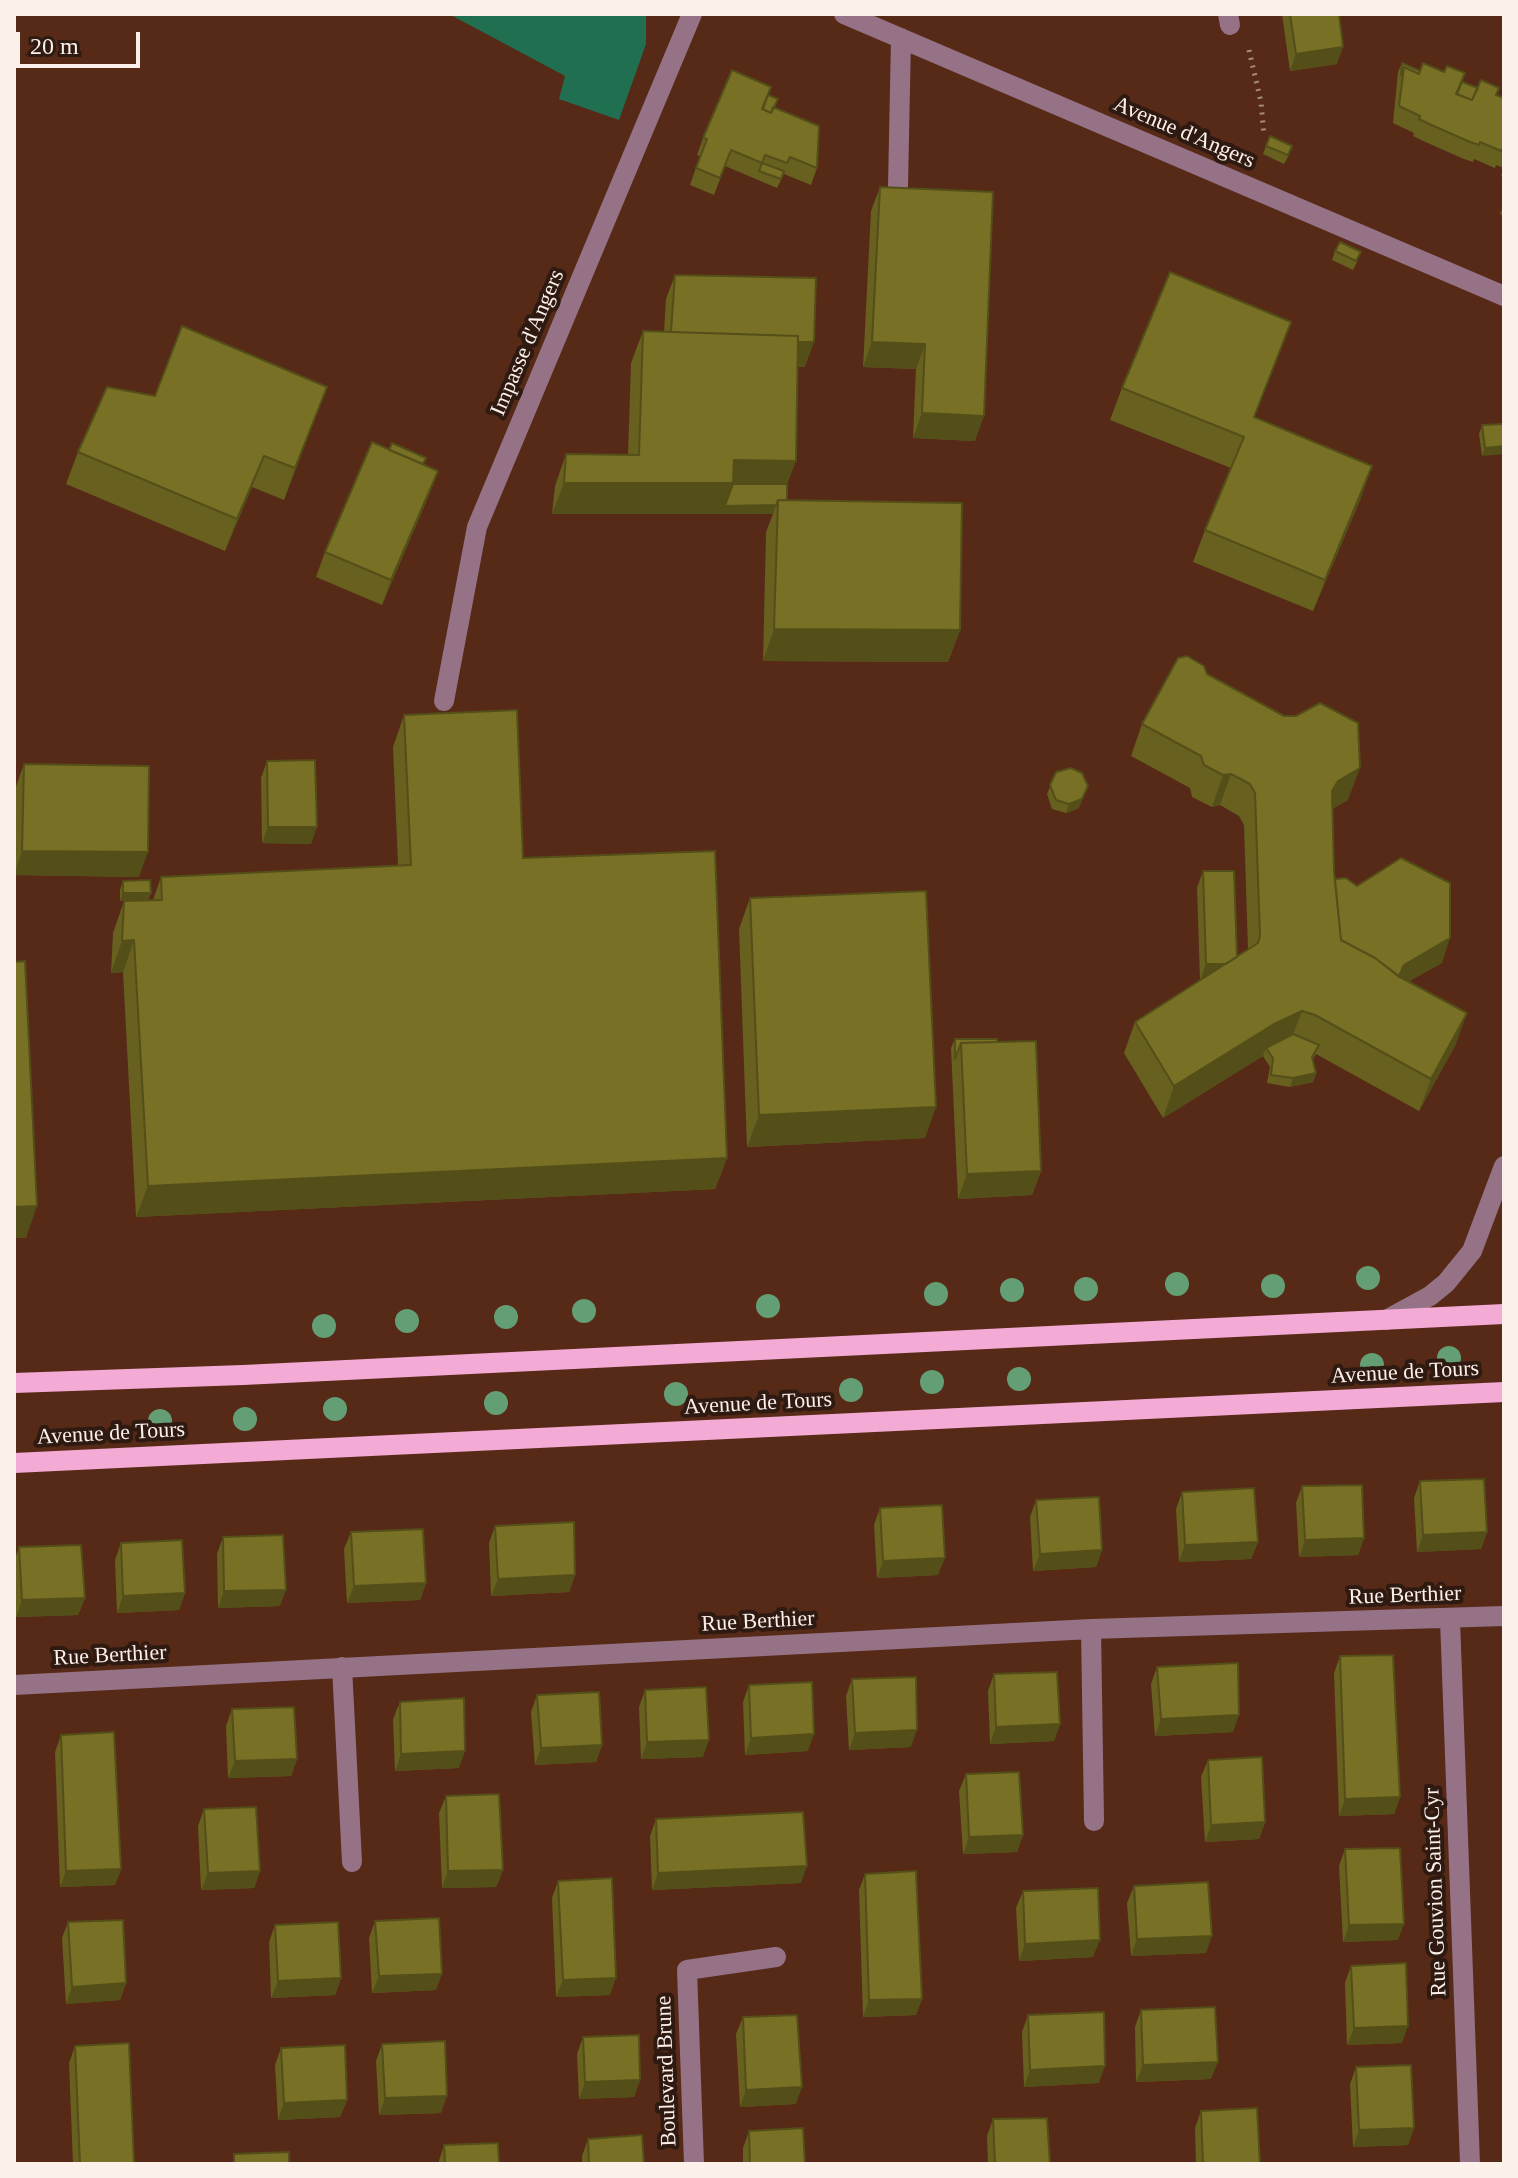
<!DOCTYPE html>
<html>
<head>
<meta charset="utf-8">
<style>
  body { margin:0 }
  #map { position:relative; width:1518px; height:2178px; overflow:hidden; background:#562a17; font-family:"Times New Roman",serif }
  canvas { display:block }
  .frame { position:absolute; inset:0; border:16px solid #fcf0eb; pointer-events:none }
  .scale { position:absolute; left:16px; top:32px; width:124px; height:36px; box-sizing:border-box; border:4px solid #fcf0eb; border-top:0; padding-left:10px; font-size:24px; line-height:28px; white-space:nowrap; color:#fcf0eb; -webkit-text-stroke:6px #2e1a11; paint-order:stroke }
</style>
</head>
<body>
<div id="map">
<canvas width="1518" height="2178"></canvas>
<div class="frame"></div>
<div class="scale">20 m</div>
</div>
<script>
const ctx = document.querySelector('canvas').getContext('2d');
ctx.lineJoin = 'round';
function fillPath(path, color) {
  ctx.fillStyle = color;
  ctx.fill(path, 'evenodd');
}
function poly(rows) {
  const path = new Path2D();
  for (const r of rows) {
    path.moveTo(r[0], r[1]);
    for (let i = 2; i < r.length; i += 2) path.lineTo(r[i], r[i + 1]);
  }
  return path;
}
function stroke(path, color, width, dash) {
  ctx.strokeStyle = color;
  ctx.lineWidth = width;
  ctx.lineCap = dash ? 'butt' : 'round';
  ctx.setLineDash(dash || []);
  ctx.stroke(path);
}
function write(font, color, halo, rows, align = 'center') {
  ctx.font = font + ' "Times New Roman",serif';
  ctx.lineWidth = 8;
  ctx.setLineDash([]);
  ctx.textBaseline = 'middle';
  ctx.strokeStyle = halo;
  ctx.fillStyle = color;
  for (const [text, x, y, turn = 0] of rows) {
    ctx.save();
    ctx.translate(x, y);
    ctx.rotate((+turn || 0) * Math.PI / 180);
    ctx.textAlign = isNaN(turn) ? turn : align;
    if (halo) ctx.strokeText(text, 0, 0);
    ctx.fillText(text, 0, 0);
    ctx.restore();
  }
}
fillPath(poly([
  [449,14,646,14,646,44,619,120,559,99,565,76]
]), '#206f51');
stroke(poly([
  [1249,50,1261,102,1264,136]
]), '#a68a7e', 5, [2, 6]);
stroke(poly([
  [844,14,1504,296],
  [1228,14,1230,25],
  [898,187,901,38],
  [444,701,477,527,692,14],
  [1386,1320,1430,1296,1446,1283,1472,1251,1504,1166],
  [1450,1619,1470,2164],
  [1091,1629,1094,1821],
  [342,1667,352,1862],
  [14,1685,1091,1629,1504,1616],
  [694,2164,687,1970,776,1957]
]), '#967287', 20);
stroke(poly([
  [14,1383,243,1375,1504,1314],
  [14,1463,1504,1392]
]), '#f3aad5', 20);
ctx.fillStyle = '#639e75';
for (const [x, y] of [
  [1368,1278],
  [1177,1284],
  [1273,1286],
  [1086,1289],
  [1012,1290],
  [936,1294],
  [768,1306],
  [584,1311],
  [506,1317],
  [407,1321],
  [324,1326],
  [1449,1358],
  [1372,1365],
  [1019,1379],
  [932,1382],
  [851,1390],
  [676,1394],
  [496,1403],
  [335,1409],
  [245,1419],
  [160,1421]
]) {
  ctx.beginPath();
  ctx.arc(x, y, 12, 0, 2 * Math.PI);
  ctx.fill();
}
fillPath(poly([
  [1282,14,1339,14,1337,64,1290,71],
  [1402,63,1420,71,1462,82,1504,98,1504,177,1501,176,1504,168,1496,165,1495,168,1474,159,1473,162,1464,159,1421,140,1413,136,1414,133,1393,123,1398,72],
  [768,95,778,99,775,107,817,168,811,185,784,174,777,188,725,166,714,195,690,185,700,156,697,155,703,138],
  [1266,146,1289,155,1284,164,1263,154],
  [880,187,975,441,913,438,916,369,863,367,871,211],
  [1504,204,1504,216,1500,214],
  [1335,251,1358,260,1353,270,1332,260],
  [675,275,805,367,798,367,787,484,787,500,960,630,948,662,763,661,766,532,773,514,552,514,555,486,566,454,628,455,631,363,643,331,664,332,666,299],
  [1122,388,1255,417,1361,498,1313,611,1193,562,1205,530,1231,468,1110,420],
  [155,396,315,419,284,500,252,487,225,551,66,484,78,452],
  [1504,424,1482,456,1479,434,1482,425],
  [424,465,438,471,429,495,382,605,316,577,325,552],
  [1207,674,1348,800,1332,809,1335,879,1442,963,1409,981,1456,1044,1419,1111,1316,1054,1313,1059,1316,1073,1313,1082,1290,1087,1267,1083,1270,1067,1263,1056,1163,1118,1124,1053,1135,1022,1200,980,1197,888,1203,871,1237,957,1248,950,1244,825,1239,816,1220,805,1212,807,1192,797,1190,788,1131,756,1142,724],
  [404,715,523,858,727,1158,715,1189,136,1217,123,972,111,973,113,933,124,901,120,901,120,890,123,881,151,893,148,900,153,900,161,877,398,865,393,747],
  [267,761,311,844,262,843,261,778],
  [24,764,139,877,14,875,15,789],
  [1056,772,1079,808,1066,813,1052,809,1047,794],
  [750,898,925,1138,747,1147,739,929],
  [955,1039,997,1042,1041,1171,1032,1195,958,1199,951,1048],
  [1420,1481,1487,1532,1481,1549,1417,1552,1414,1498],
  [1302,1486,1364,1538,1358,1555,1299,1557,1296,1503],
  [1182,1492,1258,1542,1251,1559,1179,1562,1176,1509],
  [1036,1500,1102,1550,1096,1567,1033,1571,1030,1517],
  [880,1508,938,1575,877,1578,874,1525],
  [495,1526,575,1575,569,1592,491,1596,489,1543],
  [351,1532,426,1583,420,1600,347,1603,344,1549],
  [223,1537,280,1606,218,1608,217,1554],
  [121,1543,185,1593,179,1610,117,1613,115,1560],
  [19,1547,85,1598,78,1615,16,1617,14,1562],
  [1340,1656,1400,1797,1394,1814,1339,1816,1334,1673],
  [1157,1667,1233,1732,1155,1736,1151,1684],
  [994,1674,1060,1724,1054,1741,990,1744,988,1691],
  [852,1679,911,1747,849,1750,846,1696],
  [749,1685,808,1751,745,1755,743,1702],
  [645,1690,703,1757,641,1759,639,1707],
  [537,1695,602,1745,596,1762,535,1765,531,1712],
  [400,1702,459,1768,395,1771,393,1719],
  [232,1709,297,1759,291,1776,228,1778,226,1726],
  [61,1735,121,1869,115,1885,60,1887,55,1752],
  [1208,1760,1265,1822,1259,1839,1205,1842,1201,1777],
  [966,1774,1023,1835,1017,1852,963,1854,959,1791],
  [446,1796,503,1870,496,1887,442,1888,439,1813],
  [204,1809,260,1871,254,1888,201,1890,198,1826],
  [656,1819,801,1883,652,1890,650,1836],
  [1345,1849,1398,1940,1343,1942,1339,1866],
  [865,1874,922,1999,916,2015,863,2017,859,1890],
  [558,1881,610,1995,556,1997,552,1898],
  [1134,1886,1206,1953,1131,1956,1127,1903],
  [1023,1891,1093,1957,1019,1961,1016,1908],
  [375,1921,436,1990,372,1993,369,1938],
  [68,1922,126,1983,120,2000,66,2004,62,1938],
  [275,1925,341,1978,335,1995,271,1998,269,1942],
  [1351,1966,1402,2043,1347,2045,1345,1983],
  [1141,2010,1211,2079,1136,2082,1135,2027],
  [1028,2015,1099,2083,1024,2087,1022,2032],
  [743,2017,796,2104,740,2107,736,2034],
  [583,2037,640,2080,634,2097,579,2099,577,2054],
  [382,2044,441,2113,379,2115,376,2061],
  [75,2046,134,2164,73,2164,69,2063],
  [281,2048,347,2100,340,2117,278,2120,275,2065],
  [1356,2067,1414,2128,1408,2145,1353,2147,1350,2084],
  [1201,2111,1260,2164,1196,2164,1195,2128],
  [993,2119,1050,2164,988,2164,987,2136],
  [749,2131,805,2164,743,2164,743,2148],
  [588,2139,644,2164,582,2164,582,2156],
  [444,2145,499,2164,438,2164]
]), '#67601f');
fillPath(poly([
  [1343,47,1337,64,1290,71,1296,54],
  [671,339,814,342,805,367,662,363],
  [872,342,925,344,916,369,863,367],
  [327,387,315,419,284,500,295,468],
  [922,413,984,416,975,441,913,438],
  [1504,446,1504,454,1482,456,1485,448],
  [264,456,252,487,225,551,237,519],
  [734,460,796,461,784,493,776,505,773,514,552,514,564,483],
  [1372,466,1361,498,1313,611,1325,580],
  [438,471,429,495,382,605,391,580],
  [774,629,960,630,948,662,763,661],
  [1360,768,1348,800,1327,812,1332,791,1338,781],
  [1231,774,1220,805,1212,807,1223,775],
  [1088,786,1079,808,1066,813,1069,804],
  [268,827,317,827,311,844,262,843],
  [22,851,148,852,139,877,14,875],
  [123,893,151,893,147,901,120,901],
  [1450,938,1442,963,1395,989,1396,983,1404,965],
  [134,940,123,972,111,973,122,941],
  [1206,964,1237,964,1200,981],
  [1302,1011,1290,1042,1266,1048,1263,1056,1163,1118,1174,1086,1274,1024],
  [1467,1013,1456,1044,1419,1111,1431,1079],
  [1316,1073,1313,1082,1290,1087,1293,1078],
  [936,1107,925,1138,747,1147,759,1115],
  [727,1158,715,1189,136,1217,148,1186],
  [1041,1171,1032,1195,958,1199,967,1174],
  [37,1206,26,1238,14,1238,14,1207],
  [1487,1532,1481,1549,1417,1552,1423,1535],
  [1364,1538,1358,1555,1299,1557,1305,1540],
  [1258,1542,1251,1559,1179,1562,1185,1545],
  [1102,1550,1096,1567,1033,1571,1040,1554],
  [945,1558,938,1575,877,1578,883,1561],
  [575,1575,569,1592,491,1596,498,1579],
  [426,1583,420,1600,347,1603,354,1586],
  [286,1590,280,1606,218,1608,224,1591],
  [185,1593,179,1610,117,1613,123,1596],
  [85,1598,78,1615,16,1617,22,1600],
  [1239,1715,1233,1732,1155,1736,1161,1719],
  [1060,1724,1054,1741,990,1744,996,1727],
  [917,1730,911,1747,849,1750,855,1733],
  [814,1734,808,1751,745,1755,751,1738],
  [709,1740,703,1757,641,1759,647,1742],
  [602,1745,596,1762,535,1765,541,1748],
  [465,1751,459,1768,395,1771,401,1754],
  [297,1759,291,1776,228,1778,235,1761],
  [1400,1797,1394,1814,1339,1816,1345,1799],
  [1265,1822,1259,1839,1205,1842,1211,1825],
  [1023,1835,1017,1852,963,1854,969,1837],
  [807,1866,801,1883,652,1890,658,1873],
  [121,1869,115,1885,60,1887,66,1871],
  [503,1870,496,1887,442,1888,448,1871],
  [260,1871,254,1888,201,1890,208,1873],
  [1404,1924,1398,1940,1343,1942,1349,1925],
  [1212,1936,1206,1953,1131,1956,1137,1939],
  [1100,1940,1093,1957,1019,1961,1025,1944],
  [442,1974,436,1990,372,1993,379,1976],
  [341,1978,335,1995,271,1998,278,1981],
  [616,1978,610,1995,556,1997,563,1980],
  [126,1983,120,2000,66,2004,72,1987],
  [922,1999,916,2015,863,2017,869,2000],
  [1408,2026,1402,2043,1347,2045,1354,2028],
  [1218,2062,1211,2079,1136,2082,1143,2065],
  [1105,2066,1099,2083,1024,2087,1030,2070],
  [640,2080,634,2097,579,2099,585,2082],
  [802,2087,796,2104,740,2107,746,2090],
  [447,2096,441,2113,379,2115,385,2098],
  [347,2100,340,2117,278,2120,284,2103],
  [1414,2128,1408,2145,1353,2147,1359,2130]
]), '#544e19');
const building = poly([
  [1290,14,1339,14,1343,47,1296,54,1290,14],
  [1402,63,1420,71,1419,74,1404,67,1401,75,1402,63],
  [1423,63,1444,72,1447,66,1465,73,1456,94,1472,100,1481,80,1499,88,1496,95,1504,98,1504,149,1503,148,1501,151,1480,142,1479,145,1470,142,1427,123,1419,119,1420,116,1399,106,1404,67,1419,74,1423,63],
  [732,70,771,87,762,109,771,113,773,107,819,126,817,168,790,157,787,163,765,155,762,163,731,150,720,178,696,168,707,139,703,138,732,70],
  [1462,82,1478,88,1472,100,1457,94,1462,82],
  [768,95,778,99,771,113,763,109,768,95],
  [1270,136,1292,146,1288,155,1266,146,1270,136],
  [762,163,784,171,781,179,759,171,762,163],
  [880,187,993,192,984,416,922,413,925,344,872,342,880,187],
  [1340,242,1361,252,1356,261,1335,251,1340,242],
  [1170,272,1291,322,1254,417,1372,466,1325,580,1205,530,1244,437,1122,388,1170,272],
  [675,275,816,278,814,342,798,342,798,336,671,332,675,275],
  [182,326,327,387,295,468,264,456,237,519,78,452,107,387,155,396,182,326],
  [643,331,798,336,796,461,734,460,733,483,564,483,566,454,639,455,643,331],
  [1504,424,1504,446,1485,448,1482,425,1504,424],
  [372,442,438,471,391,580,325,552,372,442],
  [392,443,426,458,423,464,389,450,392,443],
  [733,484,787,484,787,500,778,500,776,505,725,506,733,484],
  [778,500,962,503,960,630,774,629,778,500],
  [1187,656,1204,666,1207,674,1284,716,1296,716,1320,703,1358,723,1360,768,1338,781,1332,791,1334,872,1341,940,1375,958,1398,976,1467,1013,1431,1079,1315,1015,1302,1011,1274,1024,1174,1086,1135,1022,1258,943,1260,936,1255,793,1250,784,1231,774,1223,775,1204,765,1201,756,1142,724,1178,658,1187,656],
  [517,710,523,858,715,851,727,1158,148,1186,134,940,122,941,124,901,162,900,161,877,411,865,404,715,517,710],
  [315,760,317,827,268,827,267,761,315,760],
  [24,764,149,766,148,852,22,851,24,764],
  [1071,768,1082,773,1088,786,1082,799,1069,804,1056,800,1050,785,1056,772,1071,768],
  [1401,858,1450,883,1450,938,1404,965,1399,976,1375,958,1341,940,1335,879,1346,878,1357,886,1401,858],
  [1203,871,1234,871,1237,957,1226,964,1206,964,1203,871],
  [150,880,151,893,123,893,123,881,150,880],
  [926,891,936,1107,759,1115,750,898,926,891],
  [25,961,37,1206,14,1207,14,962,25,961],
  [1293,1034,1319,1045,1312,1057,1316,1073,1293,1078,1271,1075,1273,1058,1266,1048,1293,1034],
  [955,1039,997,1039,997,1042,961,1043,955,1059,955,1039],
  [1036,1041,1041,1171,967,1174,961,1043,1036,1041],
  [1484,1479,1487,1532,1423,1535,1420,1481,1484,1479],
  [1362,1485,1364,1538,1305,1540,1302,1486,1362,1485],
  [1254,1488,1258,1542,1185,1545,1182,1492,1254,1488],
  [1099,1497,1102,1550,1040,1554,1036,1500,1099,1497],
  [942,1505,945,1558,883,1561,880,1508,942,1505],
  [574,1522,575,1575,498,1579,495,1526,574,1522],
  [423,1529,426,1583,354,1586,351,1532,423,1529],
  [283,1535,286,1590,224,1591,223,1537,283,1535],
  [182,1540,185,1593,123,1596,121,1543,182,1540],
  [81,1545,85,1598,22,1600,19,1547,81,1545],
  [1393,1655,1400,1797,1345,1799,1340,1656,1393,1655],
  [1238,1663,1239,1715,1161,1719,1157,1667,1238,1663],
  [1057,1672,1060,1724,996,1727,994,1674,1057,1672],
  [916,1677,917,1730,855,1733,852,1679,916,1677],
  [812,1682,814,1734,751,1738,749,1685,812,1682],
  [706,1687,709,1740,647,1742,645,1690,706,1687],
  [599,1692,602,1745,541,1748,537,1695,599,1692],
  [464,1698,465,1751,401,1754,400,1702,464,1698],
  [294,1707,297,1759,235,1761,232,1709,294,1707],
  [114,1732,121,1869,66,1871,61,1735,114,1732],
  [1262,1757,1265,1822,1211,1825,1208,1760,1262,1757],
  [1019,1772,1023,1835,969,1837,966,1774,1019,1772],
  [499,1794,503,1870,448,1871,446,1796,499,1794],
  [256,1807,260,1871,208,1873,204,1809,256,1807],
  [803,1812,807,1866,658,1873,656,1819,803,1812],
  [1400,1848,1404,1924,1349,1925,1345,1849,1400,1848],
  [916,1871,922,1999,869,2000,865,1874,916,1871],
  [612,1878,616,1978,563,1980,558,1881,612,1878],
  [1208,1882,1212,1936,1137,1939,1134,1886,1208,1882],
  [1098,1888,1100,1940,1025,1944,1023,1891,1098,1888],
  [439,1918,442,1974,379,1976,375,1921,439,1918],
  [123,1920,126,1983,72,1987,68,1922,123,1920],
  [338,1922,341,1978,278,1981,275,1925,338,1922],
  [1406,1963,1408,2026,1354,2028,1351,1966,1406,1963],
  [1215,2007,1218,2062,1143,2065,1141,2010,1215,2007],
  [1104,2012,1105,2066,1030,2070,1028,2015,1104,2012],
  [797,2015,802,2087,746,2090,743,2017,797,2015],
  [639,2035,640,2080,585,2082,583,2037,639,2035],
  [445,2041,447,2096,385,2098,382,2044,445,2041],
  [129,2043,134,2164,80,2164,75,2046,129,2043],
  [345,2045,347,2100,284,2103,281,2048,345,2045],
  [1411,2065,1414,2128,1359,2130,1356,2067,1411,2065],
  [1257,2108,1260,2164,1203,2164,1201,2111,1257,2108],
  [1047,2118,1050,2164,995,2164,993,2119,1047,2118],
  [803,2128,805,2164,750,2164,749,2131,803,2128],
  [642,2135,644,2164,589,2164,588,2139,642,2135],
  [498,2143,499,2164,445,2164,444,2145,498,2143],
  [289,2152,289,2164,234,2164,234,2154,289,2152]
]);
fillPath(building, '#787024');
stroke(building, '#544e19', 2);
write('22px', '#fcf0eb', '#2e1a11', [
  ["Avenue d'Angers",1184,133,23],
  ["Impasse d'Angers",528,343,-67],
  ["Avenue de Tours",1405,1373,-3],
  ["Avenue de Tours",758,1404,-3],
  ["Avenue de Tours",111,1434,-3],
  ["Rue Berthier",1405,1596,-2],
  ["Rue Berthier",758,1622,-3],
  ["Rue Berthier",110,1656,-3],
  ["Rue Gouvion Saint-Cyr",1436,1892,-92],
  ["Boulevard Brune",667,2071,-92]
]);
</script>
</body>
</html>
